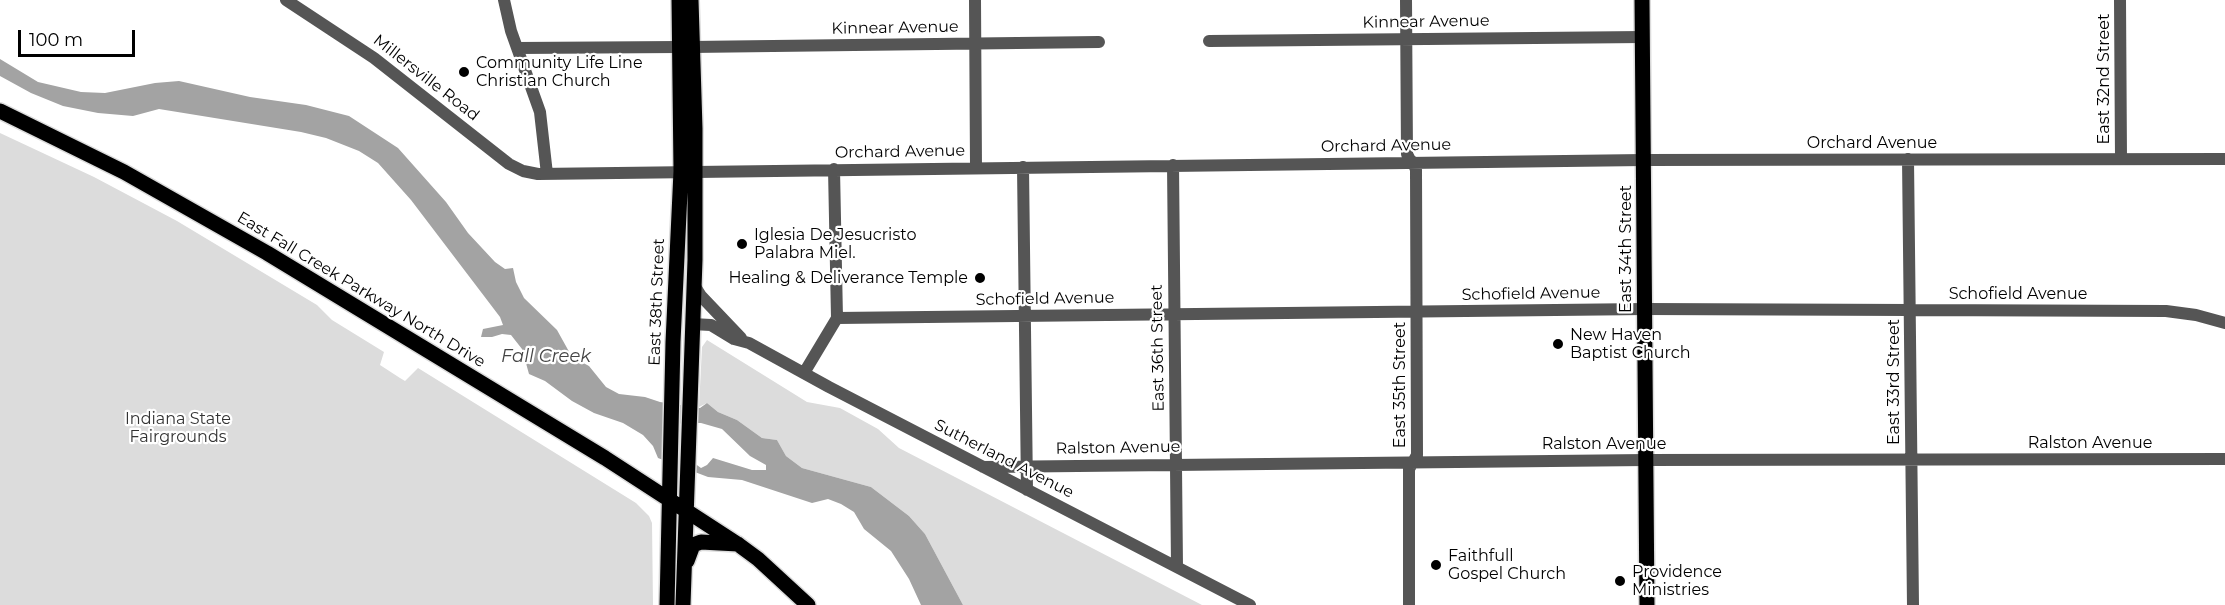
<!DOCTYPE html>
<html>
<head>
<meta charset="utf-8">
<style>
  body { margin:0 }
  #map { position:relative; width:2225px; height:605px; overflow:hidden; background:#fff; font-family:Montserrat,sans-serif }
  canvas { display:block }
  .scale { position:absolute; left:18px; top:30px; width:117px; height:27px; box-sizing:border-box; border:3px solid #000; border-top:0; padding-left:8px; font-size:18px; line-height:21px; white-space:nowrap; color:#000; -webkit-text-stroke:4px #fff; paint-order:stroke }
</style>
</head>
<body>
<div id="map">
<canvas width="2225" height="605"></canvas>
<div class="scale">100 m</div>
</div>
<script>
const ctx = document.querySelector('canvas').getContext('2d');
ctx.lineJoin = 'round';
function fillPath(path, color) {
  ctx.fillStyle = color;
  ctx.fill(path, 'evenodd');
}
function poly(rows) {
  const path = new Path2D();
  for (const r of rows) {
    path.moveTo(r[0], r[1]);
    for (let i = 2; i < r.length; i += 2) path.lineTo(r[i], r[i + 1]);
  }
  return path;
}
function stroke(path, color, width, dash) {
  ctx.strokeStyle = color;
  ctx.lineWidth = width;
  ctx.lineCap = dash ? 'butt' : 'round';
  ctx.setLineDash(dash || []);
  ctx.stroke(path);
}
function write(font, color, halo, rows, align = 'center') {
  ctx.font = font + ' Montserrat,sans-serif';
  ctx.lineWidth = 4.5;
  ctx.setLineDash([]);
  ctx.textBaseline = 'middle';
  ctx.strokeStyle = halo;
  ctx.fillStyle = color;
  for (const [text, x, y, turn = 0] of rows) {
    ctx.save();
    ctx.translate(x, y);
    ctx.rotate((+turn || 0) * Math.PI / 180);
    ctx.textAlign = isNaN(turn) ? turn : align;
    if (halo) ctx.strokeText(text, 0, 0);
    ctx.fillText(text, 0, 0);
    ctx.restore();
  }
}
fillPath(poly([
  [0,133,94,177,177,221,317,305,332,320,384,352,380,365,400,378,405,381,418,368,636,503,649,516,652,523,653,605,0,605],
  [707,340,807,402,840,408,878,429,899,448,1202,605,963,605,925,534,909,516,871,487,802,468,786,456,777,440,762,438,737,420,718,412,707,403,699,407,702,347]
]), '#dcdcdc');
fillPath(poly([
  [0,59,38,82,81,92,105,93,155,83,179,81,250,97,306,105,349,116,398,148,446,202,468,233,495,262,505,269,513,268,516,282,524,298,557,330,572,357,589,366,606,387,619,394,645,397,660,402,700,408,707,403,718,412,737,420,762,438,777,440,786,456,802,468,871,487,909,516,925,534,963,605,921,605,909,579,891,551,864,529,854,512,841,504,828,499,812,503,742,480,708,477,658,458,653,446,643,435,623,423,594,413,572,401,545,381,529,374,522,349,511,335,502,334,492,337,481,337,483,329,503,325,500,317,411,200,378,163,359,151,326,138,301,132,159,109,133,116,98,113,63,106,31,93,0,76],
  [686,423,701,423,722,429,750,456,766,465,766,470,752,470,713,458,707,465,701,468,672,447,662,436,662,429,665,425]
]), '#a3a3a3');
const major = poly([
  [1642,0,1647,605],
  [0,111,124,172,267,253,605,458,739,545,758,559,808,605],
  [687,561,693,545,701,542,738,544],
  [667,605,673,342,681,171,679,0],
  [683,605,695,260,695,128,691,0]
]);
stroke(major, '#dbdbdb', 18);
stroke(poly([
  [286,0,374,58,509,164,523,171,538,174,1644,160,2225,159],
  [504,0,511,31,540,112,547,174],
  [975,0,976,167],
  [1406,0,1407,154,1411,162],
  [2120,0,2121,159],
  [1209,41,1643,37],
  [691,47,1099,42],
  [517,48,679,47],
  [1908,159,1913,605],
  [1173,165,1177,567],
  [1023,167,1027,490],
  [694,285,701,296,741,338],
  [837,318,1645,309,1910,310,2166,311,2196,315,2225,323],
  [692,324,711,325,734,339,749,343,829,387,1250,605],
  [804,373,837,318,834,169],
  [983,467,1646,460,2225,459],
  [1409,605,1409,469,1417,455,1416,170,1413,162]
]), '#555', 12);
stroke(major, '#000', 15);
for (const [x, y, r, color] of [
  [464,72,6,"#000"],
  [742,244,6,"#000"],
  [980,278,6,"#000"],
  [1558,344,6,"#000"],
  [1436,565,6,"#000"],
  [1620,581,6,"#000"]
]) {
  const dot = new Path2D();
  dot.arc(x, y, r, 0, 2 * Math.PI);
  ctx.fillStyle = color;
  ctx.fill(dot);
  stroke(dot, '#fff', 2);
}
write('16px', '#000', '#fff', [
  ["Kinnear Avenue",1426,22,-1],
  ["Kinnear Avenue",895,28,-1],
  ["Millersville Road",426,78,38],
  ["East 32nd Street",2104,79,-90],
  ["Orchard Avenue",1872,143],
  ["Orchard Avenue",1386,146,-1],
  ["Orchard Avenue",900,152,-1],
  ["East 34th Street",1626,249,-90],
  ["East Fall Creek Parkway North Drive",361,290,31],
  ["Schofield Avenue",1531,294,-1],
  ["Schofield Avenue",2018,294],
  ["Schofield Avenue",1045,299,-1],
  ["East 38th Street",657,302,-88],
  ["East 36th Street",1158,348,-91],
  ["East 33rd Street",1894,382,-90],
  ["East 35th Street",1400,385,-90],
  ["Ralston Avenue",2090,443],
  ["Ralston Avenue",1604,444],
  ["Ralston Avenue",1118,448,-1],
  ["Sutherland Avenue",1004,459,27]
]);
write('16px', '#000', '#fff', [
  ["Community Life Line",476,63],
  ["Christian Church",476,81],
  ["Iglesia De Jesucristo",754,235],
  ["Palabra Miel.",754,253],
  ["Healing & Deliverance Temple",968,278,"right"],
  ["New Haven",1570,335],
  ["Baptist Church",1570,353],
  ["Faithfull",1448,556],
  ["Gospel Church",1448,574],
  ["Providence",1632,572],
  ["Ministries",1632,590]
], 'left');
write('16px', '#333', '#fff', [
  ["Indiana State",178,419],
  ["Fairgrounds",178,437]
]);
write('italic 18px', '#444', '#fff', [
  ["Fall Creek",546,357]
]);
</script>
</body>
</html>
